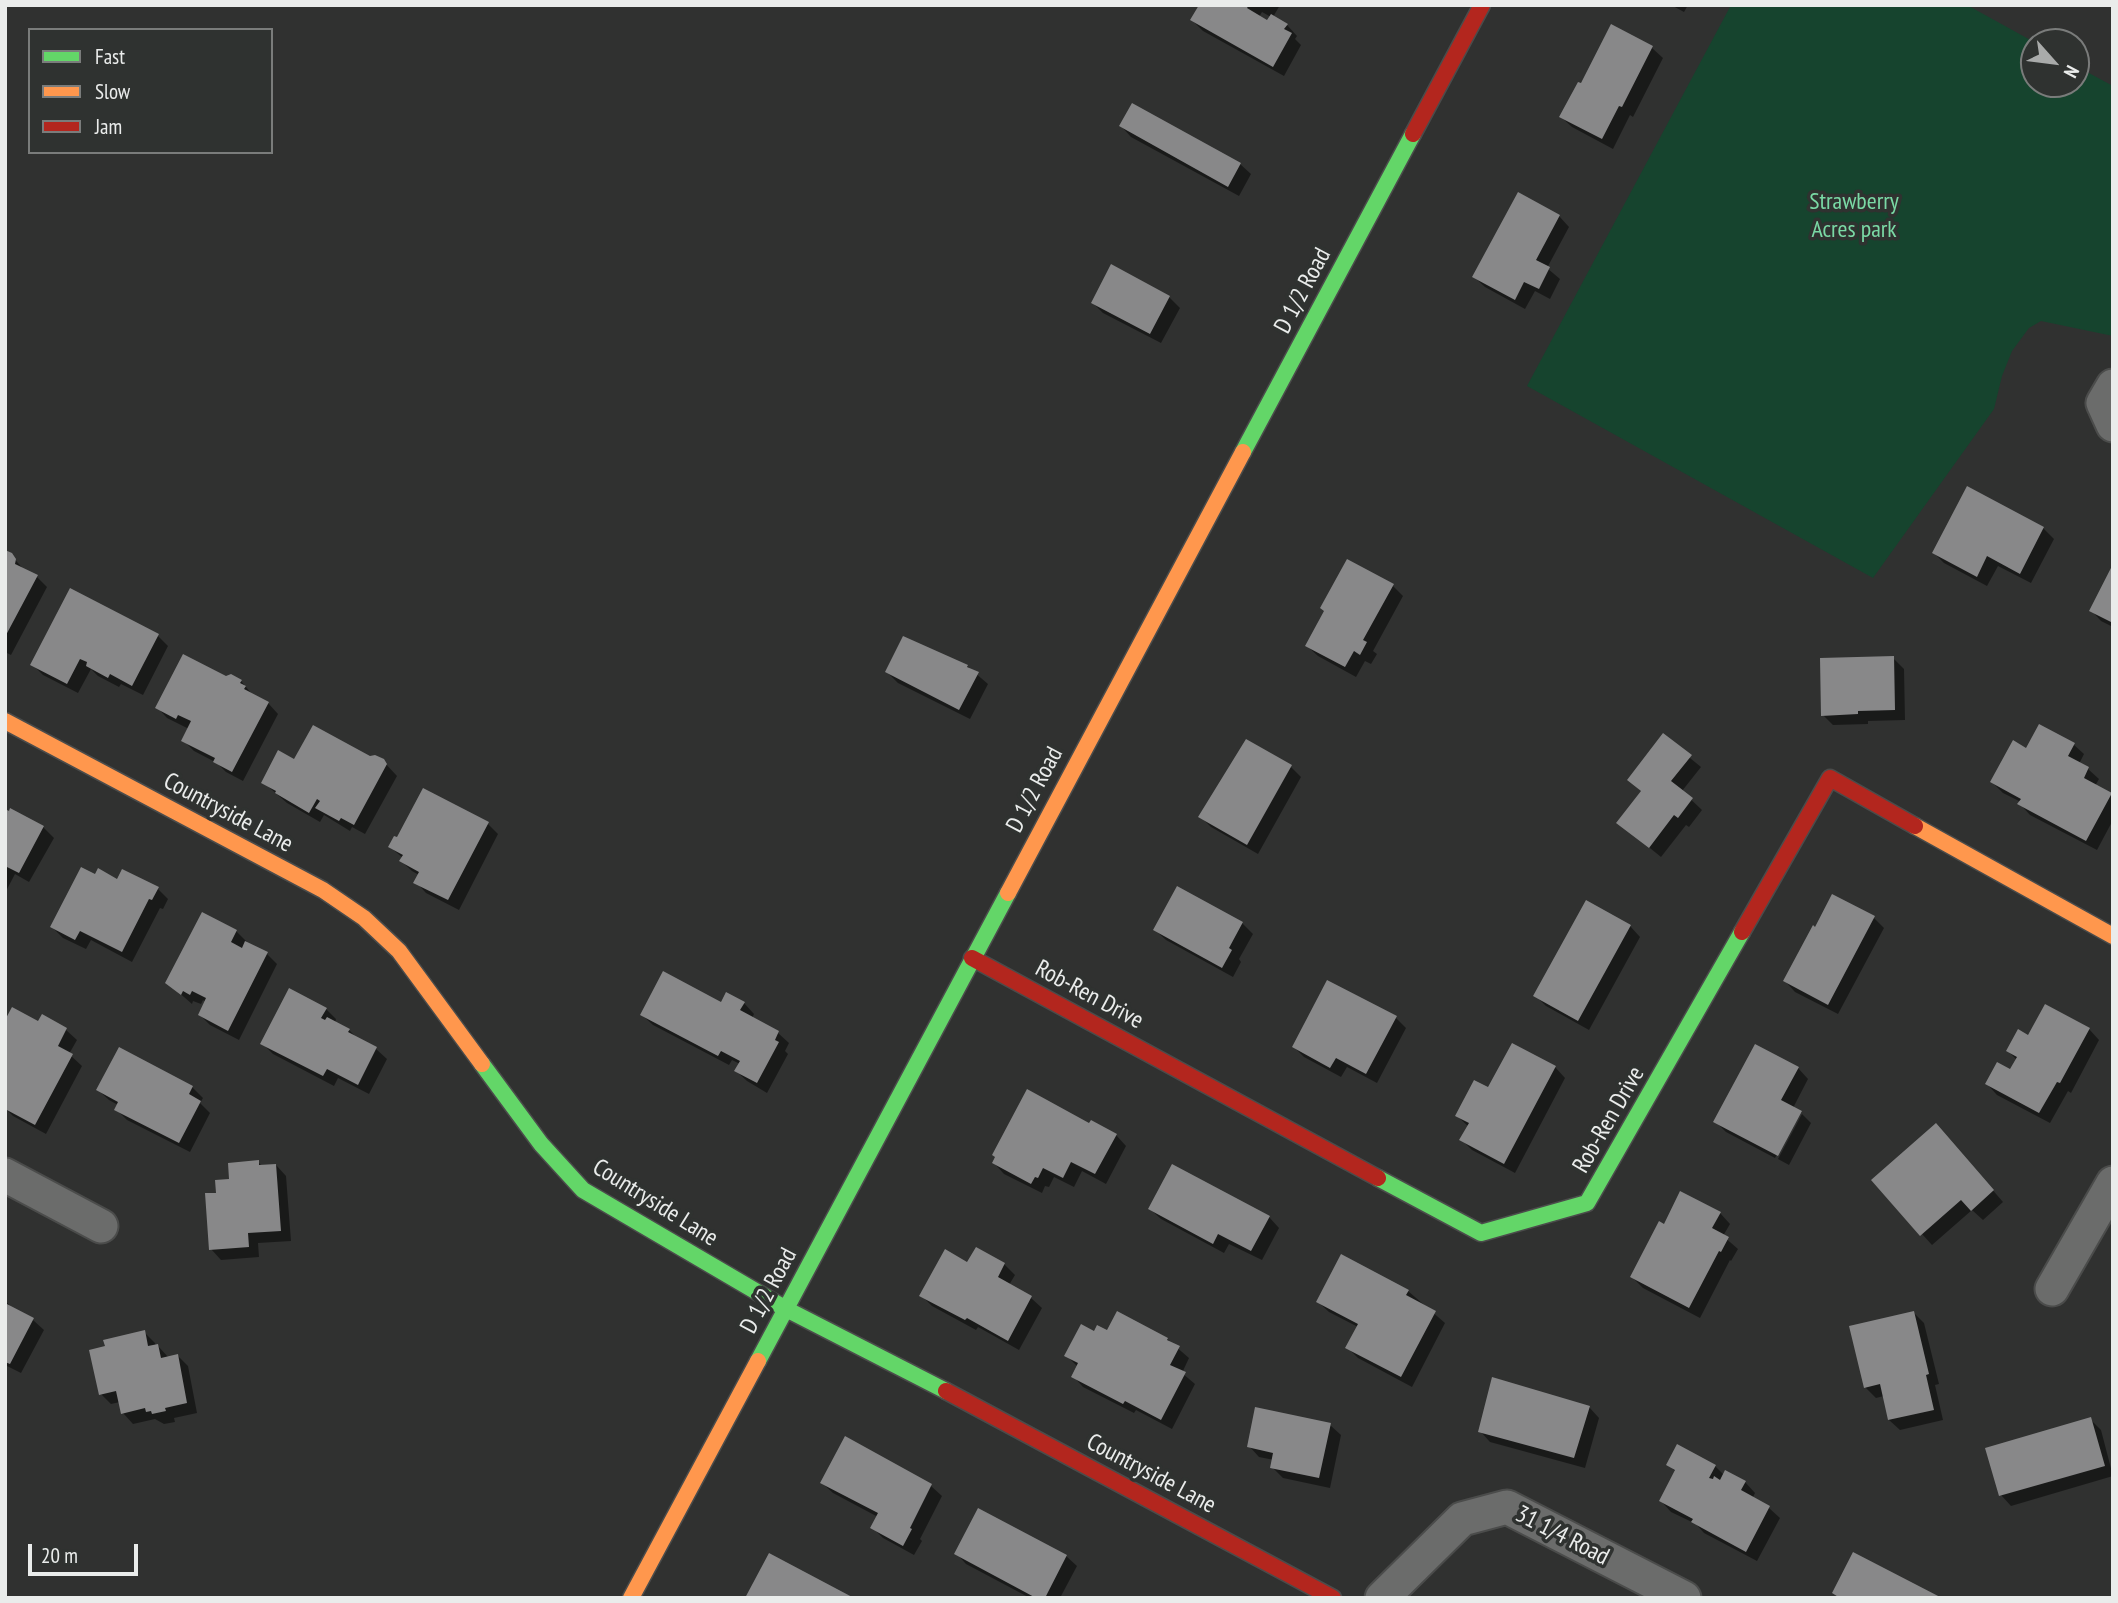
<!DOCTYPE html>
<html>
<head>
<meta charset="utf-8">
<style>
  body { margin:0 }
  #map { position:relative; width:2118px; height:1603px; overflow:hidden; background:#303130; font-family:"PT Sans Narrow",sans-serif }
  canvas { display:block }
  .frame { position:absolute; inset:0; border:7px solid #eaeceb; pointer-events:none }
  .legend { position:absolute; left:28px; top:28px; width:245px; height:126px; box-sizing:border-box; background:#2f3230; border:2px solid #7a7c7b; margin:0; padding:9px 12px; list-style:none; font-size:21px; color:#eaeceb }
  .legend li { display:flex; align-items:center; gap:14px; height:35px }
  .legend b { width:35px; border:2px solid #7a7c7b }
  .north { position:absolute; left:2020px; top:28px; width:70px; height:70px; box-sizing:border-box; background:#2f3230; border:2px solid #7a7c7b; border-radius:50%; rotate:118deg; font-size:19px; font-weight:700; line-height:28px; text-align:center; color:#eaeceb }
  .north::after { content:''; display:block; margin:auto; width:24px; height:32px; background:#a9abaa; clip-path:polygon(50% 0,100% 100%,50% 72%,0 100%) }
  .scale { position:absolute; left:28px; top:1544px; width:110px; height:32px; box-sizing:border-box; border:4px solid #eaeceb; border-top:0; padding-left:9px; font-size:21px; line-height:24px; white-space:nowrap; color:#eaeceb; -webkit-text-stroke:5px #2f3230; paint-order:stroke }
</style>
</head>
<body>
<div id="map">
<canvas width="2118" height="1603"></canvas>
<div class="frame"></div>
<ul class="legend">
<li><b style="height:9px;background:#63d668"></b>Fast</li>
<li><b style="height:9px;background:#ff974d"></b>Slow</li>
<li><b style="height:9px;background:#b3261e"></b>Jam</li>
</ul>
<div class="north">N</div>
<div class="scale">20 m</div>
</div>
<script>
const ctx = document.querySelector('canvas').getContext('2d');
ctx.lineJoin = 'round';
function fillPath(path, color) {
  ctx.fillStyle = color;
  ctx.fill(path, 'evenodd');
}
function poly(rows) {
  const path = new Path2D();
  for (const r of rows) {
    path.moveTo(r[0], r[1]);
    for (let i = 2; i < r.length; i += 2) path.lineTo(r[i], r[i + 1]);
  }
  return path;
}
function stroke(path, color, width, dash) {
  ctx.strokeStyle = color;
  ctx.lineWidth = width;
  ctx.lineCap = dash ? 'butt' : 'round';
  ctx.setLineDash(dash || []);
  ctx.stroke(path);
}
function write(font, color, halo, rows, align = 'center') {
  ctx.font = font + ' "PT Sans Narrow",sans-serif';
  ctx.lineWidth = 7;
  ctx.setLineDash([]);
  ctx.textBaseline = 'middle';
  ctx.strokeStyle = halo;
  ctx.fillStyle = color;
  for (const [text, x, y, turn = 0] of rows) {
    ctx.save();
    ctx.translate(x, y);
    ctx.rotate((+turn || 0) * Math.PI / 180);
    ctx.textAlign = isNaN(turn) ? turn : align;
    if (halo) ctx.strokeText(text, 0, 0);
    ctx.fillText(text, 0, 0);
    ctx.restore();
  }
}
fillPath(poly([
  [1731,5,1967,5,2034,42,2034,84,2076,84,2076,66,2113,86,2113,336,2041,321,2029,328,2012,351,2002,376,1994,409,1873,578,1527,386]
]), '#16442e');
fillPath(poly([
  [1201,5,1280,5,1273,17,1287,25,1297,36,1295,39,1301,45,1284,76,1203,31,1192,20],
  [1262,12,1271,17,1267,22,1259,17],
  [1671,5,1688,5,1684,12],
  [1612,27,1652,48,1663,58,1633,117,1630,115,1613,149,1572,127,1561,117,1581,86],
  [1121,126,1240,164,1251,174,1239,196,1131,137],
  [1559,216,1569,227,1547,268,1560,279,1550,299,1535,291,1525,309,1485,287,1474,277],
  [1112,267,1169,297,1180,308,1161,343,1103,313,1093,303],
  [1967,488,2043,528,2054,539,2031,583,1998,566,1987,586,1944,563,1934,553],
  [5,552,11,555,25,571,37,577,47,587,11,655,5,652],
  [2113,568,2113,627,2101,621,2091,610],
  [1393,586,1403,596,1373,651,1377,654,1371,664,1365,661,1356,677,1318,656,1307,646],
  [158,636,168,646,143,695,121,684,119,687,98,676,91,669,78,693,43,675,32,664],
  [1893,658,1904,669,1905,720,1868,721,1868,724,1833,725,1823,715],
  [967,666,988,684,970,719,898,683,887,672],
  [231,676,241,681,251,693,268,703,278,714,243,781,226,772,217,763,194,751,183,740,189,729,167,718,157,707],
  [1663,736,1701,767,1682,791,1702,810,1689,827,1686,825,1661,857,1618,822,1642,792,1629,780],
  [2073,744,2084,754,2079,764,2088,769,2099,779,2095,786,2113,796,2113,820,2097,850,2030,815,2020,804,2021,802,2003,793,1992,782,2027,750],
  [370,758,383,761,397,776,365,834,352,827,350,831,324,815,320,822,287,803,263,782,295,762],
  [1291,767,1301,777,1258,854,1211,827,1200,816],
  [5,811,43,827,54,838,29,882,15,874,5,893],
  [488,824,498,834,459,910,426,893,416,882,419,875,412,871,401,861,403,858,390,847],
  [96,876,157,888,168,899,163,909,160,908,132,962,91,940,86,949,63,938,52,927],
  [1874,918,1884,928,1838,1014,1795,992,1785,981,1815,929],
  [1242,923,1253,934,1239,959,1241,962,1233,977,1166,940,1155,930],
  [1630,926,1640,937,1589,1030,1546,1006,1536,996],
  [236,931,247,942,246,943,267,954,277,964,239,1040,210,1025,200,1015,206,1002,203,1000,201,1004,193,1001,192,1004,168,983],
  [744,1003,754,1014,752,1018,778,1033,789,1043,785,1051,788,1054,767,1093,747,1081,736,1071,740,1064,732,1060,729,1065,653,1025,642,1015,722,1004],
  [326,1009,336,1019,335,1023,349,1030,359,1040,376,1049,387,1059,369,1094,338,1078,334,1086,273,1054,263,1044],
  [43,1017,66,1030,77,1040,69,1054,82,1066,46,1134,13,1116,5,1108,5,1023,39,1024],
  [1396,1018,1406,1028,1377,1083,1347,1067,1341,1077,1304,1057,1294,1047],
  [2089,1029,2099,1040,2071,1093,2068,1091,2050,1123,1997,1095,1987,1084,2011,1071,2017,1060,2008,1051,2029,1037],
  [1555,1067,1565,1078,1515,1173,1472,1150,1462,1140,1469,1127,1457,1116,1488,1090],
  [1798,1068,1808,1079,1793,1108,1802,1113,1799,1113,1775,1158,1726,1132,1715,1121],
  [192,1087,203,1098,200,1103,210,1113,190,1152,127,1120,116,1109,118,1105,109,1100,98,1090],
  [1802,1114,1811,1123,1789,1165,1778,1159],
  [1090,1125,1116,1135,1126,1146,1106,1184,1082,1171,1074,1187,1054,1177,1049,1187,1045,1186,1042,1193,1004,1174,994,1163],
  [1946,1136,2003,1202,1983,1220,1972,1210,1932,1245,1873,1180],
  [258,1162,262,1166,276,1165,286,1176,291,1241,258,1243,259,1257,221,1260,211,1249,218,1194,231,1181],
  [1150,1209,1269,1217,1279,1228,1262,1260,1229,1244,1224,1253,1161,1219],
  [1720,1213,1730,1224,1723,1236,1738,1249,1731,1261,1730,1260,1700,1318,1643,1288,1632,1277,1664,1226],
  [968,1264,1004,1264,1015,1275,1009,1285,1031,1298,1042,1308,1019,1350,978,1327,976,1330,932,1306,921,1295],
  [1408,1291,1445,1323,1412,1387,1358,1358,1347,1347,1358,1327,1329,1312,1318,1302],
  [5,1301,15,1310,33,1320,44,1330,21,1373,5,1365],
  [1914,1313,1924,1323,1939,1384,1935,1385,1943,1420,1900,1430,1889,1420,1884,1396,1876,1398,1865,1387],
  [144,1332,155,1343,156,1346,158,1346,169,1358,178,1356,188,1366,197,1413,174,1418,175,1422,164,1424,155,1419,133,1424,123,1413,120,1402,111,1404,101,1394],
  [1108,1332,1167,1339,1189,1358,1182,1373,1195,1384,1172,1429,1136,1410,1134,1413,1083,1387,1073,1376,1078,1367,1066,1355,1094,1333],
  [1589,1407,1599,1418,1585,1468,1490,1442,1480,1431],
  [2090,1419,2101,1430,2113,1476,2011,1506,2001,1495],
  [1330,1425,1341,1435,1330,1488,1283,1478,1272,1467,1274,1460,1259,1457,1249,1446],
  [845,1438,931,1486,942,1496,920,1539,922,1541,914,1555,883,1538,872,1527,878,1517,833,1493,822,1483],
  [1668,1464,1715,1466,1724,1475,1745,1482,1755,1493,1752,1499,1769,1508,1780,1518,1757,1561,1704,1533,1696,1524,1671,1512,1661,1501,1676,1472],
  [956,1553,1066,1556,1077,1566,1060,1598,1030,1598,966,1564]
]), '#0007');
fillPath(poly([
  [1199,5,1249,5,1247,8,1267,20,1271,14,1288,24,1284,29,1292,33,1273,67,1190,20],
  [1611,24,1653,46,1622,107,1619,106,1602,139,1559,117,1578,82,1581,83],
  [1132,103,1241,163,1228,187,1119,126],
  [1518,192,1560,215,1536,260,1550,267,1539,289,1524,282,1515,300,1472,277],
  [1111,264,1170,296,1150,334,1091,303],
  [1967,486,2044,527,2020,574,1987,556,1977,577,1932,553],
  [5,550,12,553,16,559,15,564,38,575,5,637],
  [1347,559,1394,584,1363,640,1367,642,1360,655,1354,651,1345,667,1305,646,1324,611,1320,608],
  [2113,564,2113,623,2089,611],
  [70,588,159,634,132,686,110,674,108,678,86,666,87,662,80,659,67,684,30,665],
  [903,636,968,665,967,667,979,672,959,710,885,672],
  [183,654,226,676,231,674,242,680,240,683,246,686,244,689,269,702,232,772,213,762,215,758,181,741,191,721,178,715,176,719,155,708],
  [1894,656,1895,710,1858,711,1858,714,1821,716,1820,658],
  [2039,724,2075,743,2068,756,2089,767,2084,778,2112,793,2086,841,2017,804,2021,799,1990,782,2013,740,2026,748],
  [313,725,370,756,375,755,384,759,387,764,354,825,341,818,339,821,315,808,320,801,317,799,309,813,275,793,276,791,261,783,278,750,294,759],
  [1663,733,1692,755,1671,781,1693,798,1678,818,1674,815,1649,848,1616,823,1641,791,1627,780],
  [1246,739,1292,765,1247,845,1198,817],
  [423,788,489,822,448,900,413,883,419,872,399,861,403,855,388,847,394,836,397,837],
  [10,808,44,826,19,873,5,866,5,809,9,811],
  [81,867,95,874,98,868,117,879,122,869,159,887,152,900,149,899,122,952,80,931,75,940,50,927],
  [1177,886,1243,922,1229,948,1232,950,1222,968,1153,930],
  [1832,894,1875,916,1828,1005,1783,981,1813,925,1815,927],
  [1586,900,1631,925,1578,1021,1533,996],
  [202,912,237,930,231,942,242,948,245,941,268,952,228,1031,198,1015,206,998,192,991,190,995,183,991,181,995,165,983],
  [663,971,721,1002,726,992,745,1002,740,1010,779,1031,775,1040,779,1042,757,1083,734,1071,740,1061,721,1051,718,1056,640,1015],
  [1327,980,1397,1016,1366,1074,1336,1058,1330,1068,1292,1047],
  [289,988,327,1008,321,1018,325,1020,327,1017,350,1029,348,1032,377,1047,358,1085,327,1069,323,1076,260,1044],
  [2045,1004,2090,1028,2060,1083,2057,1082,2039,1113,1985,1084,1997,1062,2010,1069,2017,1057,2006,1051,2018,1029,2028,1035],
  [12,1007,38,1021,42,1014,67,1028,58,1046,73,1054,35,1125,5,1109,5,1097,7,1093,5,1092,5,1020],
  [1512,1043,1556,1066,1504,1164,1459,1140,1469,1123,1455,1116,1474,1080,1488,1087],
  [1755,1044,1799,1067,1781,1100,1802,1111,1778,1156,1713,1122],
  [119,1047,193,1086,189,1094,201,1101,179,1143,114,1110,118,1102,96,1090],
  [1027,1089,1089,1123,1091,1120,1117,1134,1095,1174,1071,1162,1063,1178,1043,1168,1038,1178,1035,1177,1031,1184,992,1163,995,1157,992,1155],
  [1936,1123,1994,1190,1971,1211,1961,1200,1920,1236,1871,1180],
  [259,1160,259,1165,276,1164,281,1231,248,1233,249,1247,209,1250,205,1193,216,1193,215,1180,229,1179,228,1163],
  [1172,1164,1270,1216,1251,1251,1218,1234,1213,1244,1148,1209],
  [1680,1191,1721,1212,1712,1228,1729,1237,1721,1252,1719,1251,1689,1308,1630,1277,1659,1221,1664,1224],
  [976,1247,1005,1263,998,1277,1032,1296,1008,1341,967,1318,965,1320,919,1296,945,1249,967,1262],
  [1341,1254,1409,1290,1406,1295,1436,1311,1401,1377,1345,1348,1358,1324,1316,1302],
  [5,1303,34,1318,10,1364,5,1362],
  [1117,1311,1168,1338,1167,1340,1180,1346,1170,1365,1186,1372,1161,1420,1125,1401,1123,1404,1071,1377,1078,1363,1064,1356,1081,1324,1094,1331,1097,1325,1107,1330],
  [1914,1311,1929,1374,1926,1375,1934,1410,1888,1420,1880,1384,1864,1388,1849,1326],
  [145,1330,148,1346,158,1344,161,1358,178,1354,187,1403,165,1408,166,1411,152,1414,151,1411,146,1412,145,1408,121,1414,116,1391,99,1395,89,1350,105,1346,103,1340],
  [1492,1377,1590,1406,1574,1458,1478,1432],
  [1255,1407,1331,1423,1319,1478,1270,1468,1273,1453,1247,1447],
  [2091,1417,2105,1466,1999,1496,1985,1448],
  [845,1436,932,1484,910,1528,912,1529,903,1546,870,1528,878,1513,820,1483],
  [1677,1444,1716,1465,1709,1478,1713,1479,1714,1476,1720,1480,1725,1470,1746,1481,1741,1490,1770,1506,1746,1552,1691,1522,1693,1519,1659,1501,1675,1470,1666,1465],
  [978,1508,1067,1555,1045,1598,1036,1598,954,1554],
  [1853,1552,1942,1598,1840,1598,1832,1593],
  [769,1553,854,1598,745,1598]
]), '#888889');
const street = poly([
  [2113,386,2103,403,2113,425],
  [5,1175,101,1226],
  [2052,1289,2113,1183],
  [1382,1598,1462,1519,1507,1507,1684,1598]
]);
const fast = poly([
  [1243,452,1413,134],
  [482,1064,541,1144,583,1190,786,1309,946,1391],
  [1378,1178,1481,1233,1587,1203,1742,932],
  [758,1361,1008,893]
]);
const slow = poly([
  [5,721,323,890,364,918,399,951,482,1064],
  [1915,826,2113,936],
  [1008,893,1243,452],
  [631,1598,758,1361]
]);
const jam = poly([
  [1413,134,1482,5],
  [1742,932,1830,778,1915,826],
  [972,958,1378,1178],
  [946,1391,1333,1598]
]);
stroke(street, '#4b4c4b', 37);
stroke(fast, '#4b4c4b', 19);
stroke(slow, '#4b4c4b', 19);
stroke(jam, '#4b4c4b', 19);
stroke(street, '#6b6c6b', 33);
stroke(fast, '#63d668', 16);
stroke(slow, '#ff974d', 16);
stroke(jam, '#b3261e', 16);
write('24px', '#7ad9a5', '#2f3230', [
  ["Strawberry",1854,202],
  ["Acres park",1854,230]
]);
write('24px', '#eaeceb', '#2f3230', [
  ["D 1/2 Road",1303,291,-62],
  ["D 1/2 Road",1035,790,-62],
  ["Countryside Lane",228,813,28],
  ["Rob-Ren Drive",1089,995,28],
  ["Rob-Ren Drive",1609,1120,-60],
  ["Countryside Lane",655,1203,32],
  ["D 1/2 Road",769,1291,-62],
  ["Countryside Lane",1151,1474,28],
  ["31 1/4 Road",1562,1536,27]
]);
</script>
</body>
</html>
